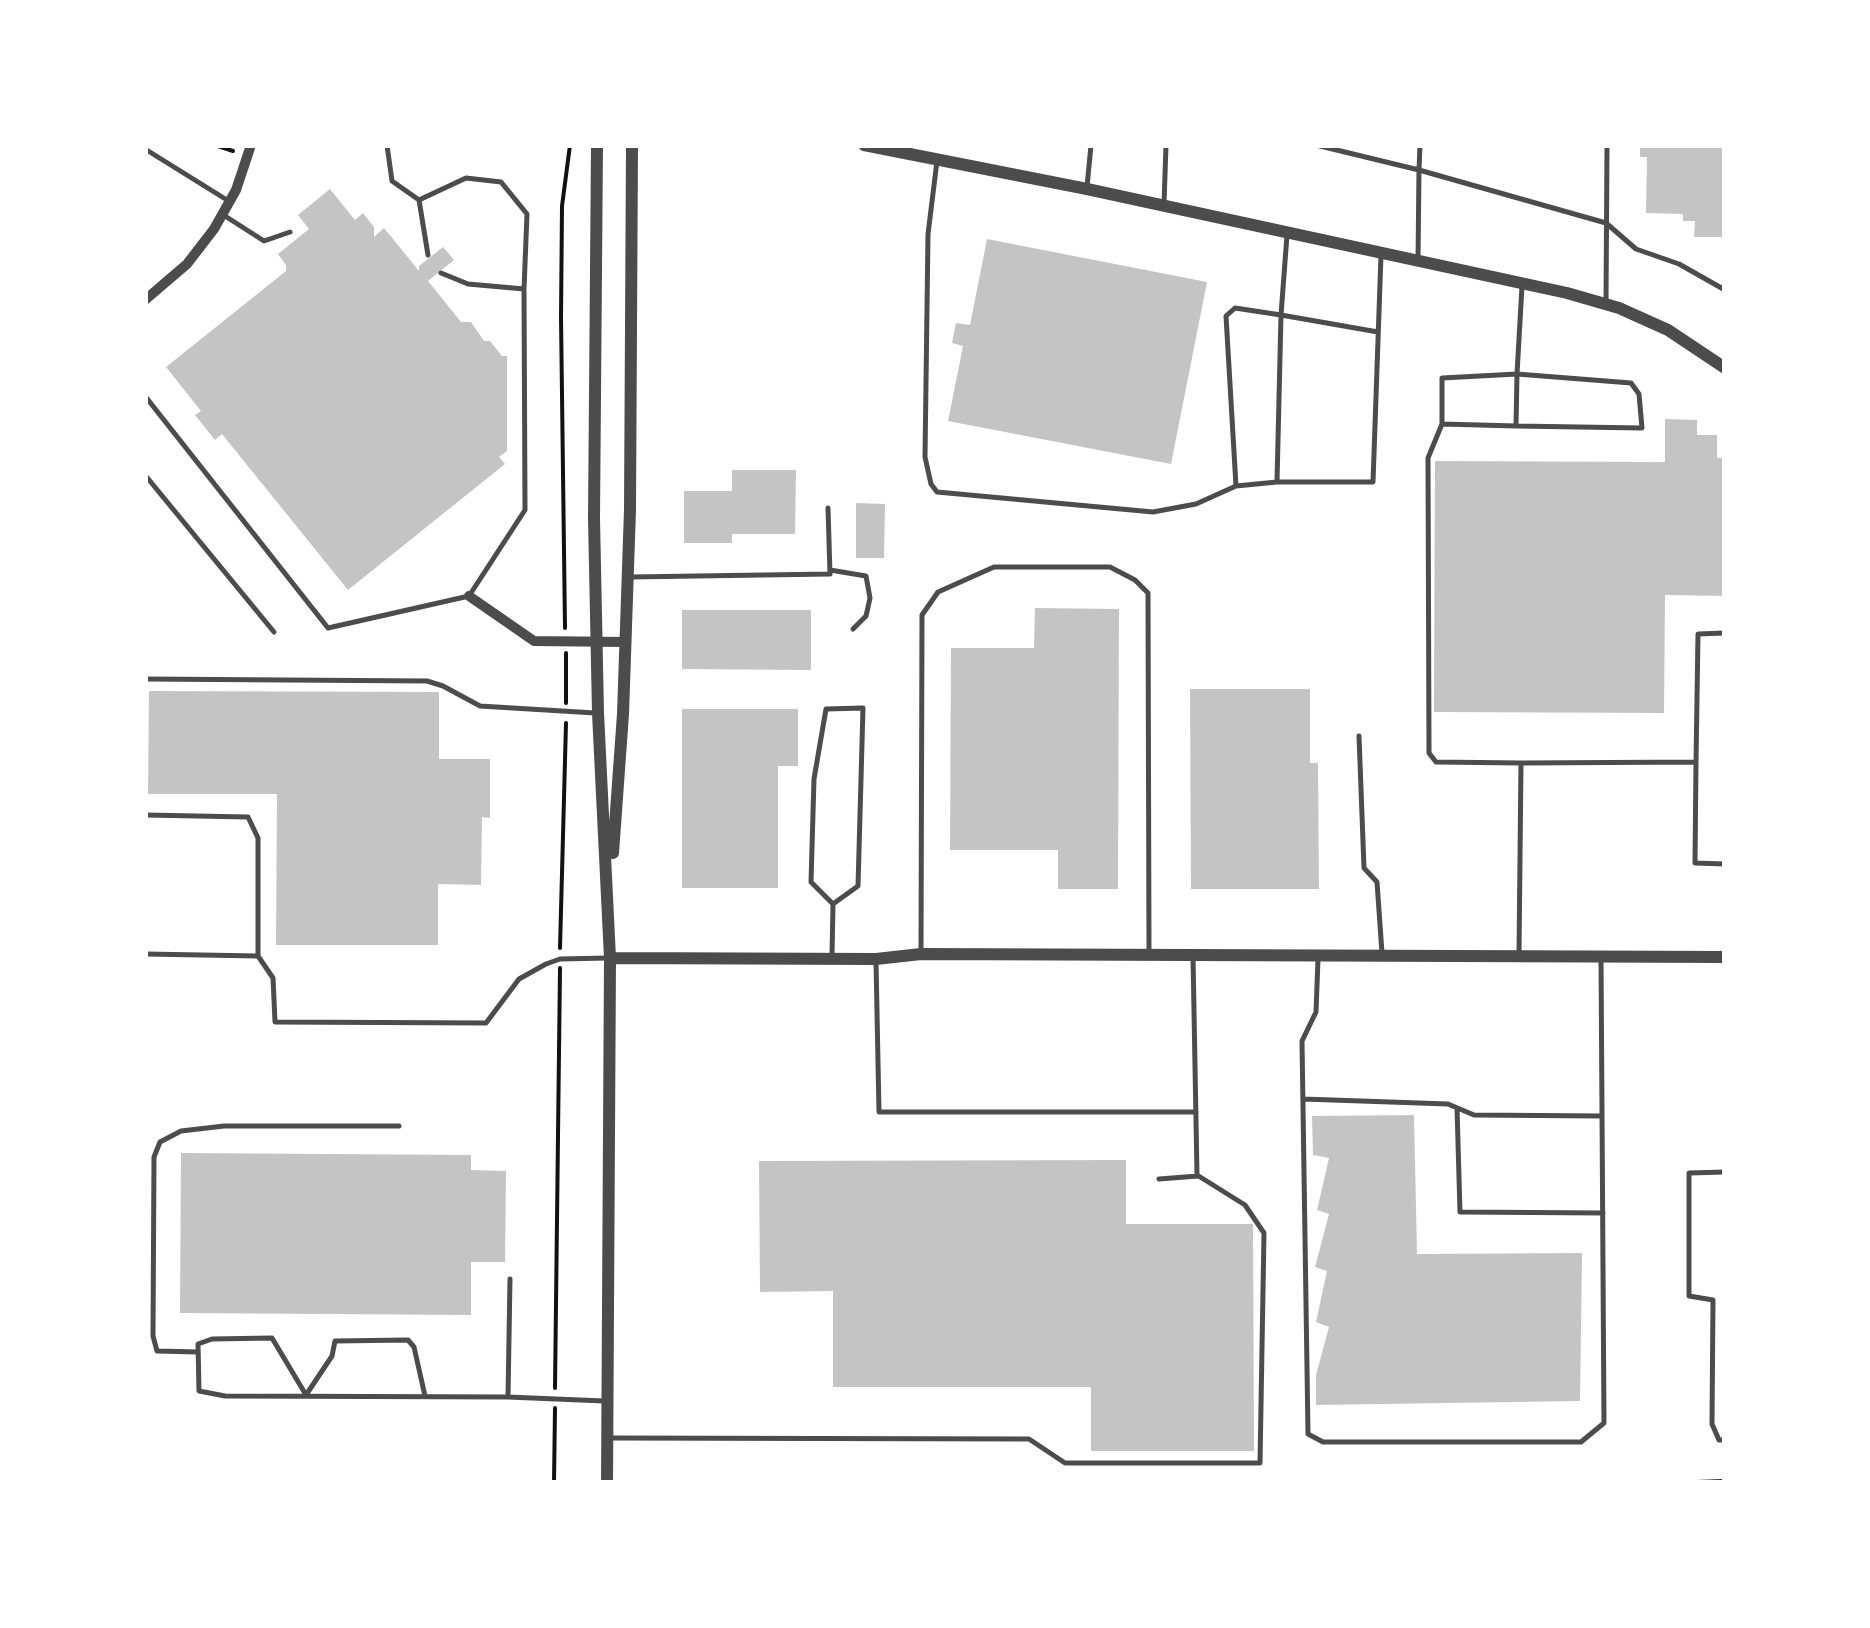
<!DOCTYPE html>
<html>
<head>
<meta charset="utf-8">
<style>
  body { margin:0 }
  #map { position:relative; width:1870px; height:1628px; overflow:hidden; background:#fff; font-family:"Roboto Condensed",sans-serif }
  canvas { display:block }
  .frame { position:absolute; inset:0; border:148px solid #fff; pointer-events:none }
</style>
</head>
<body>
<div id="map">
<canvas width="1870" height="1628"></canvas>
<div class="frame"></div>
</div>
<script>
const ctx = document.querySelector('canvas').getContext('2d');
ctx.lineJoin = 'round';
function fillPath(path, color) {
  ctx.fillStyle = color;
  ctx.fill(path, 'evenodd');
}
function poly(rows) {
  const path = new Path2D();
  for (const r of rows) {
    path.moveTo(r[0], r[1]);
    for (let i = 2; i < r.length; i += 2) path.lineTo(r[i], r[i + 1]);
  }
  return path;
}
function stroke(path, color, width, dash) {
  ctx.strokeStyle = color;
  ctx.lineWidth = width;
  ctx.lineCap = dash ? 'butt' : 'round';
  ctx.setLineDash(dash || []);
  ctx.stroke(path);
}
fillPath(poly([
  [1640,145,1725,145,1725,237,1694,237,1695,221,1683,221,1683,214,1646,213,1647,157,1640,157],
  [330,189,355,220,363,213,374,227,374,237,384,228,419,271,419,266,443,247,454,260,428,281,461,322,471,322,484,341,490,341,502,356,507,356,507,451,499,457,505,464,348,590,222,434,215,440,195,415,201,411,166,367,286,271,286,265,278,254,309,229,298,215],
  [987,239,1207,282,1171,464,948,421,963,346,952,343,956,323,970,325],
  [1665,419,1697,420,1697,435,1717,435,1717,458,1725,458,1725,596,1665,595,1664,713,1434,712,1435,461,1665,462],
  [732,470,796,470,795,534,732,534,732,543,684,543,684,491,732,491],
  [856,503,885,504,884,558,856,558],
  [1035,608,1119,609,1118,889,1058,889,1058,850,950,850,951,648,1034,648],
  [682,610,811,610,811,670,682,669],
  [1190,689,1310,689,1310,763,1318,763,1319,889,1191,889],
  [149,691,439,692,439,759,490,759,490,818,482,817,481,885,438,884,438,945,276,945,277,794,148,794],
  [682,709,798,709,798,766,778,766,778,888,682,888],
  [1414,1115,1417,1254,1582,1253,1580,1401,1316,1405,1316,1375,1329,1327,1316,1322,1327,1271,1315,1267,1329,1214,1317,1210,1329,1158,1313,1155,1312,1116],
  [181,1153,471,1155,471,1170,506,1171,505,1262,471,1262,471,1315,180,1313],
  [1126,1160,1126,1224,1253,1224,1254,1451,1091,1451,1091,1387,833,1387,833,1291,760,1292,759,1161]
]), '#c4c4c4');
stroke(poly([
  [215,145,233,151],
  [565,628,561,317,562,206,570,145],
  [566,653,566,703],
  [560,948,566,723],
  [555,1388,560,968],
  [554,1483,555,1408],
  [1136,1483,1365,1483],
  [1667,1483,1725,1481]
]), '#111', 4);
stroke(poly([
  [1316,145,1419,170,1418,260],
  [1420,145,1419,170,1606,223,1636,249,1679,264,1725,290],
  [145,149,227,200],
  [937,161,928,234,925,457,931,484,937,492,1153,512,1196,504,1236,486,1277,482,1373,482,1381,255],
  [1087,187,1091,145],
  [419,200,428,255],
  [1164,204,1166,145],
  [225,216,264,241,290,232],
  [1287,235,1281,315,1378,332],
  [441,273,468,284,524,289],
  [1606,302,1607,145],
  [145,396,328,628,469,596,525,510,524,289,527,214,501,182,466,178,419,200,392,181,387,145],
  [1442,424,1516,426,1642,428,1639,394,1631,383,1517,374,1516,426],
  [145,475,274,632],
  [1236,486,1226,316,1235,308,1281,315,1277,482],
  [830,570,866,576,870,598,866,616,853,629],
  [630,577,830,574,828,508],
  [145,679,427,681,443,686,480,706,595,713],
  [1359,736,1364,868,1377,882,1382,953],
  [1696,762,1695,863,1725,864],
  [1521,763,1436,762,1429,753,1428,458,1442,424,1442,378,1517,374,1522,286],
  [145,815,248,817,258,838,258,956],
  [921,952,922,615,938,592,994,567,1110,567,1135,580,1148,593,1149,953],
  [1519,953,1521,763,1696,762,1698,634,1725,633],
  [145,954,258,956,273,978,275,1022,486,1023,519,979,546,964,560,959,607,958],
  [832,956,833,904,811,882,814,779,826,709,863,708,858,886,833,904],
  [1318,959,1316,1012,1302,1041,1308,1434,1323,1442,1581,1442,1604,1423,1601,957],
  [876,962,879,1112,1196,1112],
  [1303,1099,1448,1104,1474,1115,1602,1116],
  [1457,1108,1460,1212,1603,1213],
  [1725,1172,1689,1173,1689,1296,1713,1300,1712,1424,1719,1440,1725,1440],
  [1159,1179,1198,1176],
  [198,1352,157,1351,153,1336,154,1157,160,1142,181,1131,224,1126,399,1126],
  [425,1396,414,1347,408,1340,335,1341,332,1356,306,1395,272,1338,212,1339,198,1344,199,1391,225,1396,508,1397,604,1401],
  [508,1397,510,1279],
  [609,1438,1029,1439,1065,1463,1260,1463,1264,1233,1245,1205,1197,1175,1193,956]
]), '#4c4c4c', 5);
stroke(poly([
  [145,300,187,264,214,229,236,190,251,145],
  [469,596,534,641,625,642]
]), '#4c4c4c', 10);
stroke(poly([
  [597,145,594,518,598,713,610,958,607,1483],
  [864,145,1087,189,1567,293,1619,308,1668,330,1725,368],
  [613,853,623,714,630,510,632,145],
  [610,958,876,959,921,954,1725,957]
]), '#4c4c4c', 12);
</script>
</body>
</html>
